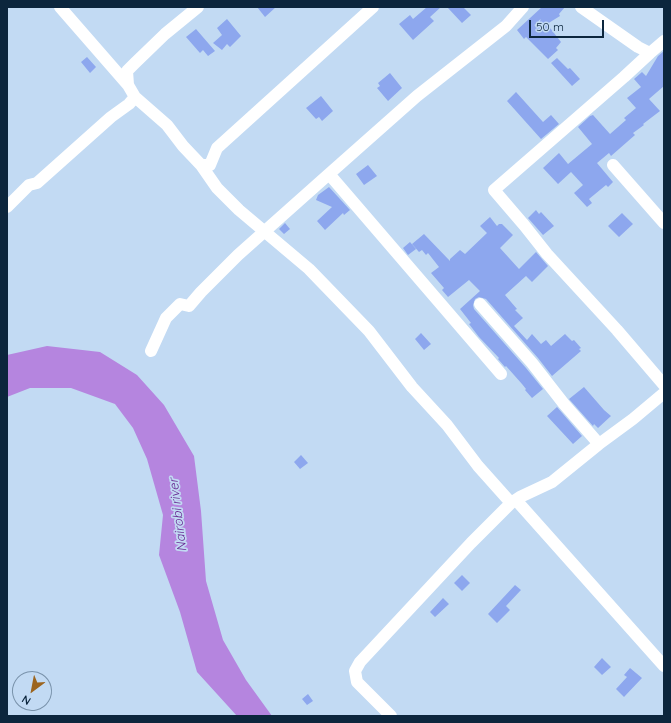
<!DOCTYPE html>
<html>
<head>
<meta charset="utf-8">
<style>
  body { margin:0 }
  #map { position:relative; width:671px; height:723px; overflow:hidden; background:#c2daf3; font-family:Quicksand,sans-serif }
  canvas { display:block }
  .frame { position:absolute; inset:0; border:8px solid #0c263d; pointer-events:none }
  .north { position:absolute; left:12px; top:671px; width:40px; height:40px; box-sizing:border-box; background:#c2daf3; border:1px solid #7992aa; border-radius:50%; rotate:212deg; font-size:11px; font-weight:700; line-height:16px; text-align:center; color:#0c263d }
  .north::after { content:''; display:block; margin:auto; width:14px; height:18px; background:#9c651f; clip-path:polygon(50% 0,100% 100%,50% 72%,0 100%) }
  .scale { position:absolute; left:529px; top:20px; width:75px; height:18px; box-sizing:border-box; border:2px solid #0c263d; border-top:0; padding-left:5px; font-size:12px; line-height:14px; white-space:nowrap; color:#0c263d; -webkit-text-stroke:3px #c2daf3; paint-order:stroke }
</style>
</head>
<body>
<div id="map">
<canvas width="671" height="723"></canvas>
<div class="frame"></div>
<div class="north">N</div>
<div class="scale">50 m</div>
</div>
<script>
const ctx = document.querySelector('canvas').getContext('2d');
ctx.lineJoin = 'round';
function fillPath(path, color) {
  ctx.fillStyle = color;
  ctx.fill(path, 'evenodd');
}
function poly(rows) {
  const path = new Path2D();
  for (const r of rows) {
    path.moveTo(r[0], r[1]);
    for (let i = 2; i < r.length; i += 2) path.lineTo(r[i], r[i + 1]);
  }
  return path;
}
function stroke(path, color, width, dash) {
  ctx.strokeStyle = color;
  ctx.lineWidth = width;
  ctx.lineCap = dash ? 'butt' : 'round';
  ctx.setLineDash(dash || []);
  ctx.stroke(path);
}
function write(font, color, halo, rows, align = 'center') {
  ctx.font = font + ' Quicksand,sans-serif';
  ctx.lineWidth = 3.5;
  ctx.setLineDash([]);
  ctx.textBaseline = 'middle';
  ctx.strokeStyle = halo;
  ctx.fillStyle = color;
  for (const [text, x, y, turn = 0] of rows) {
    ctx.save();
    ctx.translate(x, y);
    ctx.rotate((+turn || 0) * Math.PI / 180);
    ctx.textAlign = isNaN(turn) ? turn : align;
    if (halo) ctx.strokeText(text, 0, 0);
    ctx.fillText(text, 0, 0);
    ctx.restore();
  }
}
fillPath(poly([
  [47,346,100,352,137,375,164,405,194,456,201,511,206,581,223,640,246,680,272,716,237,716,197,672,180,612,159,555,163,515,147,459,133,428,115,404,71,388,30,388,7,397,7,355]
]), '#b585df');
fillPath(poly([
  [257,7,276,7,265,17],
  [427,7,441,7,430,17,434,21,413,40,399,24,410,15,413,19],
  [447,7,463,7,471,15,462,23],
  [542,7,565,7,559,14,560,16,547,24,561,42,556,48,558,50,548,59,526,37,524,39,517,30],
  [227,19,241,36,230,47,227,44,222,50,213,43,222,35,217,28],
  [196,29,215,51,208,56,203,50,200,53,186,37],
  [664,51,664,86,649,99,660,111,643,124,644,125,633,133,635,135,611,156,609,153,597,163,613,182,608,187,606,185,589,199,592,203,587,207,574,193,583,185,571,172,558,184,543,168,559,153,568,164,592,144,578,127,590,116,593,115,610,134,626,120,624,118,636,108,627,98,641,87,634,79,642,72,646,76,658,56],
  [87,57,96,67,90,73,81,62],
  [557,58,568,69,570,68,580,79,572,86,551,63],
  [390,73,402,88,388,101,377,88,380,86,378,83],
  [516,92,543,122,551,115,559,124,541,139,507,101],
  [321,96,333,111,322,121,319,117,316,119,306,108],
  [368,165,377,176,364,185,356,174],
  [329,187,350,210,344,215,343,213,325,230,317,221,332,207,316,200,318,195],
  [536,210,539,214,541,212,554,226,543,235,528,218],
  [622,213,633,224,619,237,608,226],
  [490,217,497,226,499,224,502,224,513,235,500,248,519,269,536,252,548,266,532,282,526,276,505,295,517,309,515,310,523,318,514,326,527,340,532,334,541,344,546,340,551,346,565,334,572,341,574,340,581,348,579,349,581,351,552,376,538,358,486,299,479,297,475,299,473,305,474,309,526,368,543,389,532,398,525,390,526,389,522,384,506,366,505,367,498,359,499,358,479,337,469,324,471,323,460,309,480,291,469,280,448,297,442,290,444,288,431,273,439,267,428,253,426,255,422,250,419,252,412,244,424,234,450,261,450,259,460,250,465,254,487,233,480,226],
  [285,223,290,229,284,234,279,229],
  [410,242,416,249,408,255,403,248],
  [421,333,431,344,424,350,415,339],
  [584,387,604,410,611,416,598,428,594,424,593,426,569,399],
  [557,407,582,436,573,444,547,416],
  [301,455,308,463,300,469,294,462],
  [462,575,470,583,462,591,454,583],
  [515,585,521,590,506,606,510,610,497,623,488,614],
  [443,598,449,604,435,617,430,612],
  [602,658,611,667,602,675,594,667],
  [630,668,642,678,624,697,616,689,627,677,624,675],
  [308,694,313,701,307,705,302,699]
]), '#8da7ee');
stroke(poly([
  [60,7,128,85,135,97,167,125,183,146,201,165,210,165,217,148,373,7],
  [581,7,638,47,650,53],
  [664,41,650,53,624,77,494,190,524,225,547,254,617,330,664,385],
  [128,85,127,71,135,63,165,34,198,7],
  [201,165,217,188,239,210,309,269,369,331,412,387,447,425,478,466,511,503],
  [613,165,664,223],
  [7,207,29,185,37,183,111,117,129,104,135,97],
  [480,304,532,363,564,404,599,444],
  [151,351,166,318,180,304,189,306,201,292,238,255,329,174],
  [501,374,329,174,417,96,506,26,523,7],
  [516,500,664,666],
  [391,716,357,682,355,671,360,662,471,543,511,503,520,497,552,482,599,444,633,419,664,393]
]), '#fff', 12);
write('italic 13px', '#672992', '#c2daf3', [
  ["Nairobi river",178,515,-97]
]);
</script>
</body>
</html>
